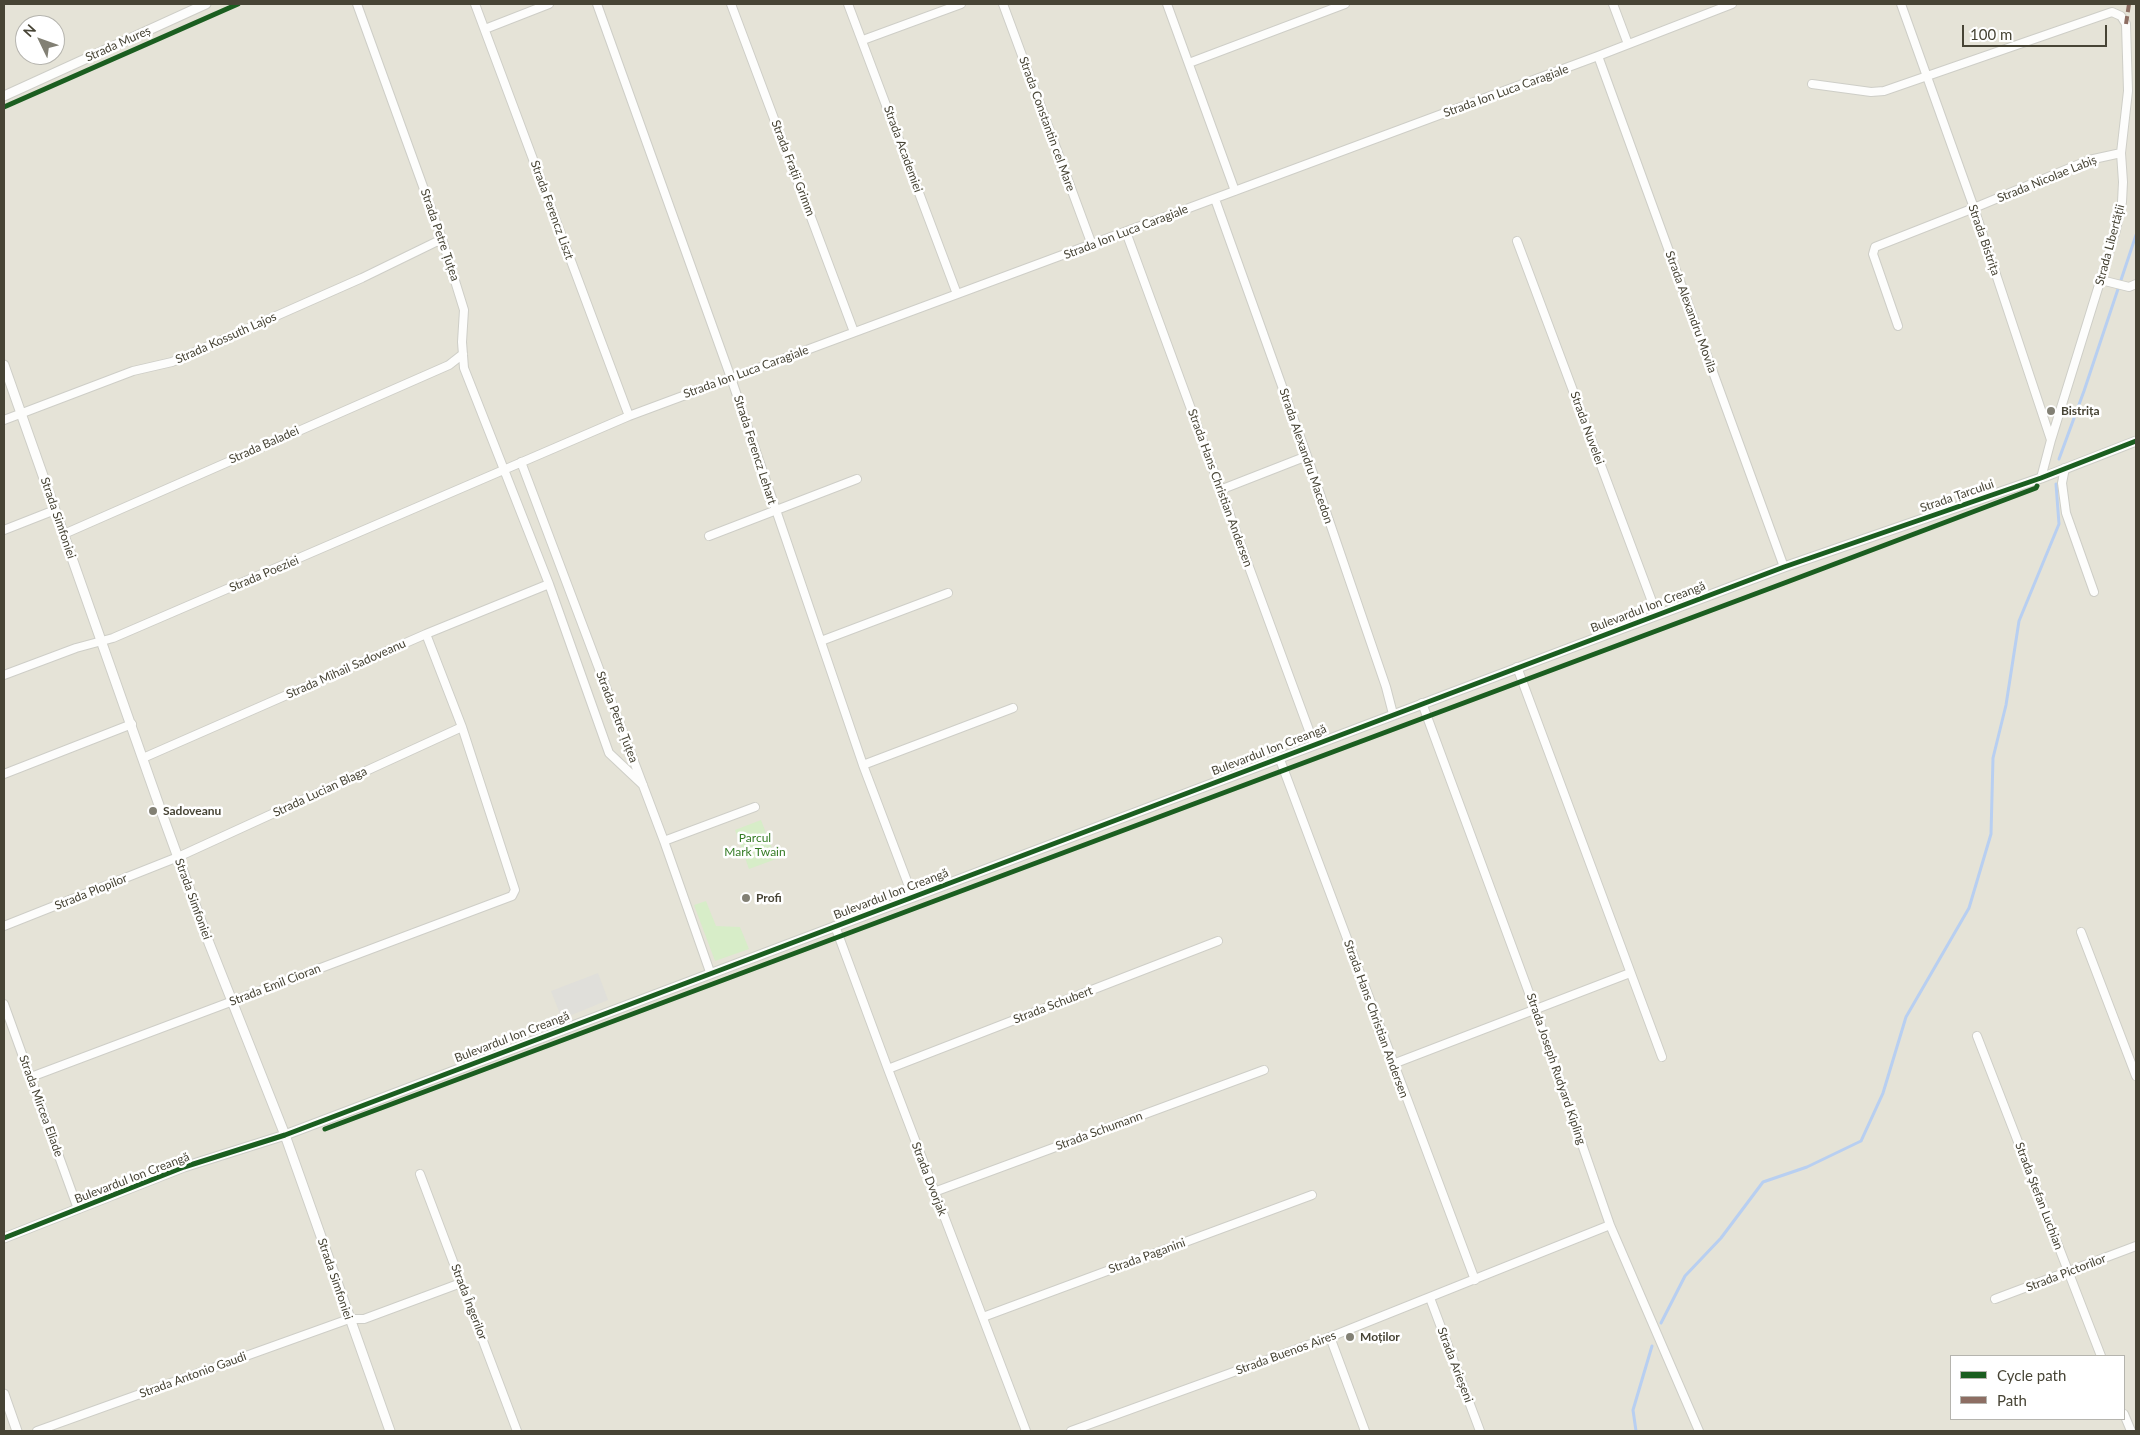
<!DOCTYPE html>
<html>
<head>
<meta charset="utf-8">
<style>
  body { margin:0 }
  #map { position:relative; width:2140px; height:1435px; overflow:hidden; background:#f0f0ea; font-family:Lato,sans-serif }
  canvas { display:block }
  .frame { position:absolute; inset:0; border:5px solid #474435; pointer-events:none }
  .legend { position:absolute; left:1950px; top:1355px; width:175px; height:65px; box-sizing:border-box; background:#fff; border:1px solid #b5b4ae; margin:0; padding:6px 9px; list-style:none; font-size:15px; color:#474435 }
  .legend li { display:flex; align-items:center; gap:10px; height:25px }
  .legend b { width:25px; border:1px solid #b5b4ae }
  .north { position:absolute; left:15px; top:15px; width:50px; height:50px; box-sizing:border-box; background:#fff; border:1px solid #b5b4ae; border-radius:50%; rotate:312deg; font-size:14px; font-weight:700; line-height:20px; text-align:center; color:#474435 }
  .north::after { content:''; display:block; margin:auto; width:18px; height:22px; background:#828074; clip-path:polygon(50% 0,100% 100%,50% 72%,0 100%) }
  .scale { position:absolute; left:1962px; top:25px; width:145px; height:22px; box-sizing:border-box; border:2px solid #474435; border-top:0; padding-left:6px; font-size:15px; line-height:18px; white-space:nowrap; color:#474435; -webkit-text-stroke:4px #fff; paint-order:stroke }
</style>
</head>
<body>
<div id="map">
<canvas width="2140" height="1435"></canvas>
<div class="frame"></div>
<ul class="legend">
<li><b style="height:6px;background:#1b5e20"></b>Cycle path</li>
<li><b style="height:6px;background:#8d6e63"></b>Path</li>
</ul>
<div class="north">N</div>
<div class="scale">100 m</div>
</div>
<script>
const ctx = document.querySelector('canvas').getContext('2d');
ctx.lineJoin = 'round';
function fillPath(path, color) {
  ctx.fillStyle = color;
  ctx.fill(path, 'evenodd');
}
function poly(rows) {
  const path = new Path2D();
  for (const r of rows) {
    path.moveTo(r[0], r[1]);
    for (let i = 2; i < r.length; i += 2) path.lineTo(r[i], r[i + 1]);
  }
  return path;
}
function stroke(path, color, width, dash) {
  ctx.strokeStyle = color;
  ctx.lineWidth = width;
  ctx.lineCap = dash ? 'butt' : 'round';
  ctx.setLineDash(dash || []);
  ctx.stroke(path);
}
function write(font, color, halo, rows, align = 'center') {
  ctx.font = font + ' Lato,sans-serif';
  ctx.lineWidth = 5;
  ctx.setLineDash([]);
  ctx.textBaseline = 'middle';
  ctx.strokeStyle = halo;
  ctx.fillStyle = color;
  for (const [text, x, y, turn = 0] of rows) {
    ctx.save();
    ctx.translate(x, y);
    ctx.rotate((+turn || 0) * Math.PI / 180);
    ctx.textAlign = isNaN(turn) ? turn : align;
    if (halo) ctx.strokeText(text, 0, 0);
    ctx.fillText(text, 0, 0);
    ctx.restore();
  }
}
fillPath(poly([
  [4,4,2136,4,2136,1431,4,1431],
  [25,25,55,25,55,55,25,55],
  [1951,1356,2124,1356,2124,1419,1951,1419]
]), '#e5e3d7');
fillPath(poly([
  [761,820,776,859,749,869,735,830],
  [706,901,716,926,740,927,749,949,715,961,694,905]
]), '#d7edc8');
fillPath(poly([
  [598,973,608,1000,562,1019,551,991]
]), '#e0dfda');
stroke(poly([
  [2059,459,2084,391,2136,235],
  [1661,1323,1685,1276,1721,1238,1763,1182,1807,1167,1861,1141,1883,1093,1906,1017,1969,908,1991,834,1993,758,2006,705,2019,621,2059,524,2056,484],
  [1636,1431,1633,1410,1652,1346]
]), '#b8cff1', 3);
const minor = poly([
  [357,4,442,239,464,310,462,342,464,368,549,584,609,753,643,785],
  [475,4,629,416],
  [597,4,731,378,863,765,913,897],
  [731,4,854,332],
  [848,4,957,294],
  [1003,4,1092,245],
  [1167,4,1235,191],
  [1613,4,1628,44],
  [1901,4,1974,208,2051,440,2041,478],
  [485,29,549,4],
  [863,40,961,4],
  [1598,56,1784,567],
  [1189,63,1345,4],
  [1812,84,1871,92,1884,91,2112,12,2121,16,2126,24,2128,91,2121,153,2123,182,2122,202,2116,230,2051,440],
  [1215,199,1307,456,1386,687,1393,714],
  [1126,232,1314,744],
  [1517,241,1657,615],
  [2101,280,2129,287,2136,284],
  [1898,326,1873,254,1875,247,1974,208,2089,160,2121,153],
  [4,420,133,371,172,362,362,278,442,239],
  [521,462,664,841,710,972],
  [2065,468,2062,483,2066,513,2094,592],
  [1220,490,1307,456],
  [4,530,55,510],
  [64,534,449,365,463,354],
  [709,536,857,479],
  [821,641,948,593],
  [1517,667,1662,1057],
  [4,675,76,648,113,638,629,416,1598,56,1732,4],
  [1422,703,1535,1009,1610,1225,1699,1431],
  [1279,757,1475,1280],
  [143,758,426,634,549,584],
  [863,765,1013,708],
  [4,774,132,724],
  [664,841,755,807],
  [4,926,178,857,462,727],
  [835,926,888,1069,1026,1431],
  [2081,932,2136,1076],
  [4,1004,78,1209],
  [1977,1036,2101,1356],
  [1393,1064,1630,973],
  [888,1069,1218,941],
  [31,1077,512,896,515,890,462,727,426,634],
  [420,1174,517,1431],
  [934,1192,1264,1070],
  [1430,1298,1480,1431],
  [1995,1299,2136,1246],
  [983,1317,1312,1195],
  [1330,1337,1365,1431],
  [2124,1414,2131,1431],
  [37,1431,349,1319,364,1319,461,1283],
  [1071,1431,1330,1337,1610,1225]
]);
const tertiary = poly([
  [4,96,206,4],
  [4,365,160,808,209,943,285,1135,390,1431],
  [4,1238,184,1167,285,1135,1784,567,2041,478,2136,441],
  [4,1394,17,1431]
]);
stroke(minor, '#cecec7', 10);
stroke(tertiary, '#cecec7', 11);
stroke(minor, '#fdfdfc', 8);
stroke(tertiary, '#fdfdfc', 9);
stroke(poly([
  [2126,24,2129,4]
]), '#8d6e63', 4, [8, 4]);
stroke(poly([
  [4,107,238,4],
  [325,1129,1787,582,2036,488,2037,486],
  [4,1238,184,1167,285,1135,1784,567,2041,478,2136,441]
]), '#1b5e20', 5);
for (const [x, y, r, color] of [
  [2051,411,5,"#828074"],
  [153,811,5,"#828074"],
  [746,898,5,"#828074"],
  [1350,1337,5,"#828074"]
]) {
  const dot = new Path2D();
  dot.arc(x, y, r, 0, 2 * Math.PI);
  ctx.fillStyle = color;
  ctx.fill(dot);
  stroke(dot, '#fff', 2);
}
write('12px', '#474435', '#fff', [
  ["Strada Mureș",118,44,-24],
  ["Strada Ion Luca Caragiale",1506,91,-20],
  ["Strada Constantin cel Mare",1047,124,70],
  ["Strada Academiei",903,149,70],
  ["Strada Frații Grimm",793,168,69],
  ["Strada Nicolae Labiș",2047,179,-22],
  ["Strada Ferencz Liszt",552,210,70],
  ["Strada Ion Luca Caragiale",1126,232,-21],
  ["Strada Petre Țuțea",440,235,71],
  ["Strada Bistrița",1984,240,71],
  ["Strada Libertății",2110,245,-75],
  ["Strada Alexandru Movila",1691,312,70],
  ["Strada Kossuth Lajos",226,338,-24],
  ["Strada Ion Luca Caragiale",746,372,-20],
  ["Strada Nuvelei",1587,428,70],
  ["Strada Baladei",264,445,-24],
  ["Strada Ferencz Lehart",755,450,72],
  ["Strada Alexandru Macedon",1306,456,71],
  ["Strada Hans Christian Andersen",1220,488,70],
  ["Strada Țarcului",1957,496,-19],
  ["Strada Simfoniei",58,518,71],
  ["Strada Poeziei",264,574,-23],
  ["Bulevardul Ion Creangă",1648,607,-21],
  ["Strada Mihail Sadoveanu",346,669,-24],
  ["Strada Petre Țuțea",617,717,69],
  ["Bulevardul Ion Creangă",1269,750,-21],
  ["Strada Lucian Blaga",320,792,-25],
  ["Strada Plopilor",91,892,-22],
  ["Bulevardul Ion Creangă",891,894,-21],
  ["Strada Simfoniei",193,899,70],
  ["Strada Emil Cioran",275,985,-21],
  ["Strada Schubert",1053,1005,-21],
  ["Strada Hans Christian Andersen",1376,1019,70],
  ["Bulevardul Ion Creangă",512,1037,-21],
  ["Strada Joseph Rudyard Kipling",1556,1069,71],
  ["Strada Mircea Eliade",41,1106,70],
  ["Strada Schumann",1099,1131,-20],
  ["Bulevardul Ion Creangă",132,1178,-21],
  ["Strada Dvorjak",929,1179,69],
  ["Strada Ștefan Luchian",2039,1196,69],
  ["Strada Paganini",1147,1256,-20],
  ["Strada Pictorilor",2066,1273,-21],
  ["Strada Simfoniei",335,1279,71],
  ["Strada Îngerilor",469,1302,69],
  ["Strada Buenos Aires",1286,1353,-20],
  ["Strada Arieșeni",1455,1365,69],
  ["Strada Antonio Gaudi",193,1375,-20]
]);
write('bold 12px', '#474435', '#fff', [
  ["Bistrița",2061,411],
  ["Sadoveanu",163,811],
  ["Profi",756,898],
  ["Moților",1360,1337]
], 'left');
write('12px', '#357c25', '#fff', [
  ["Parcul",755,838],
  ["Mark Twain",755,852]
]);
</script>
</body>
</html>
